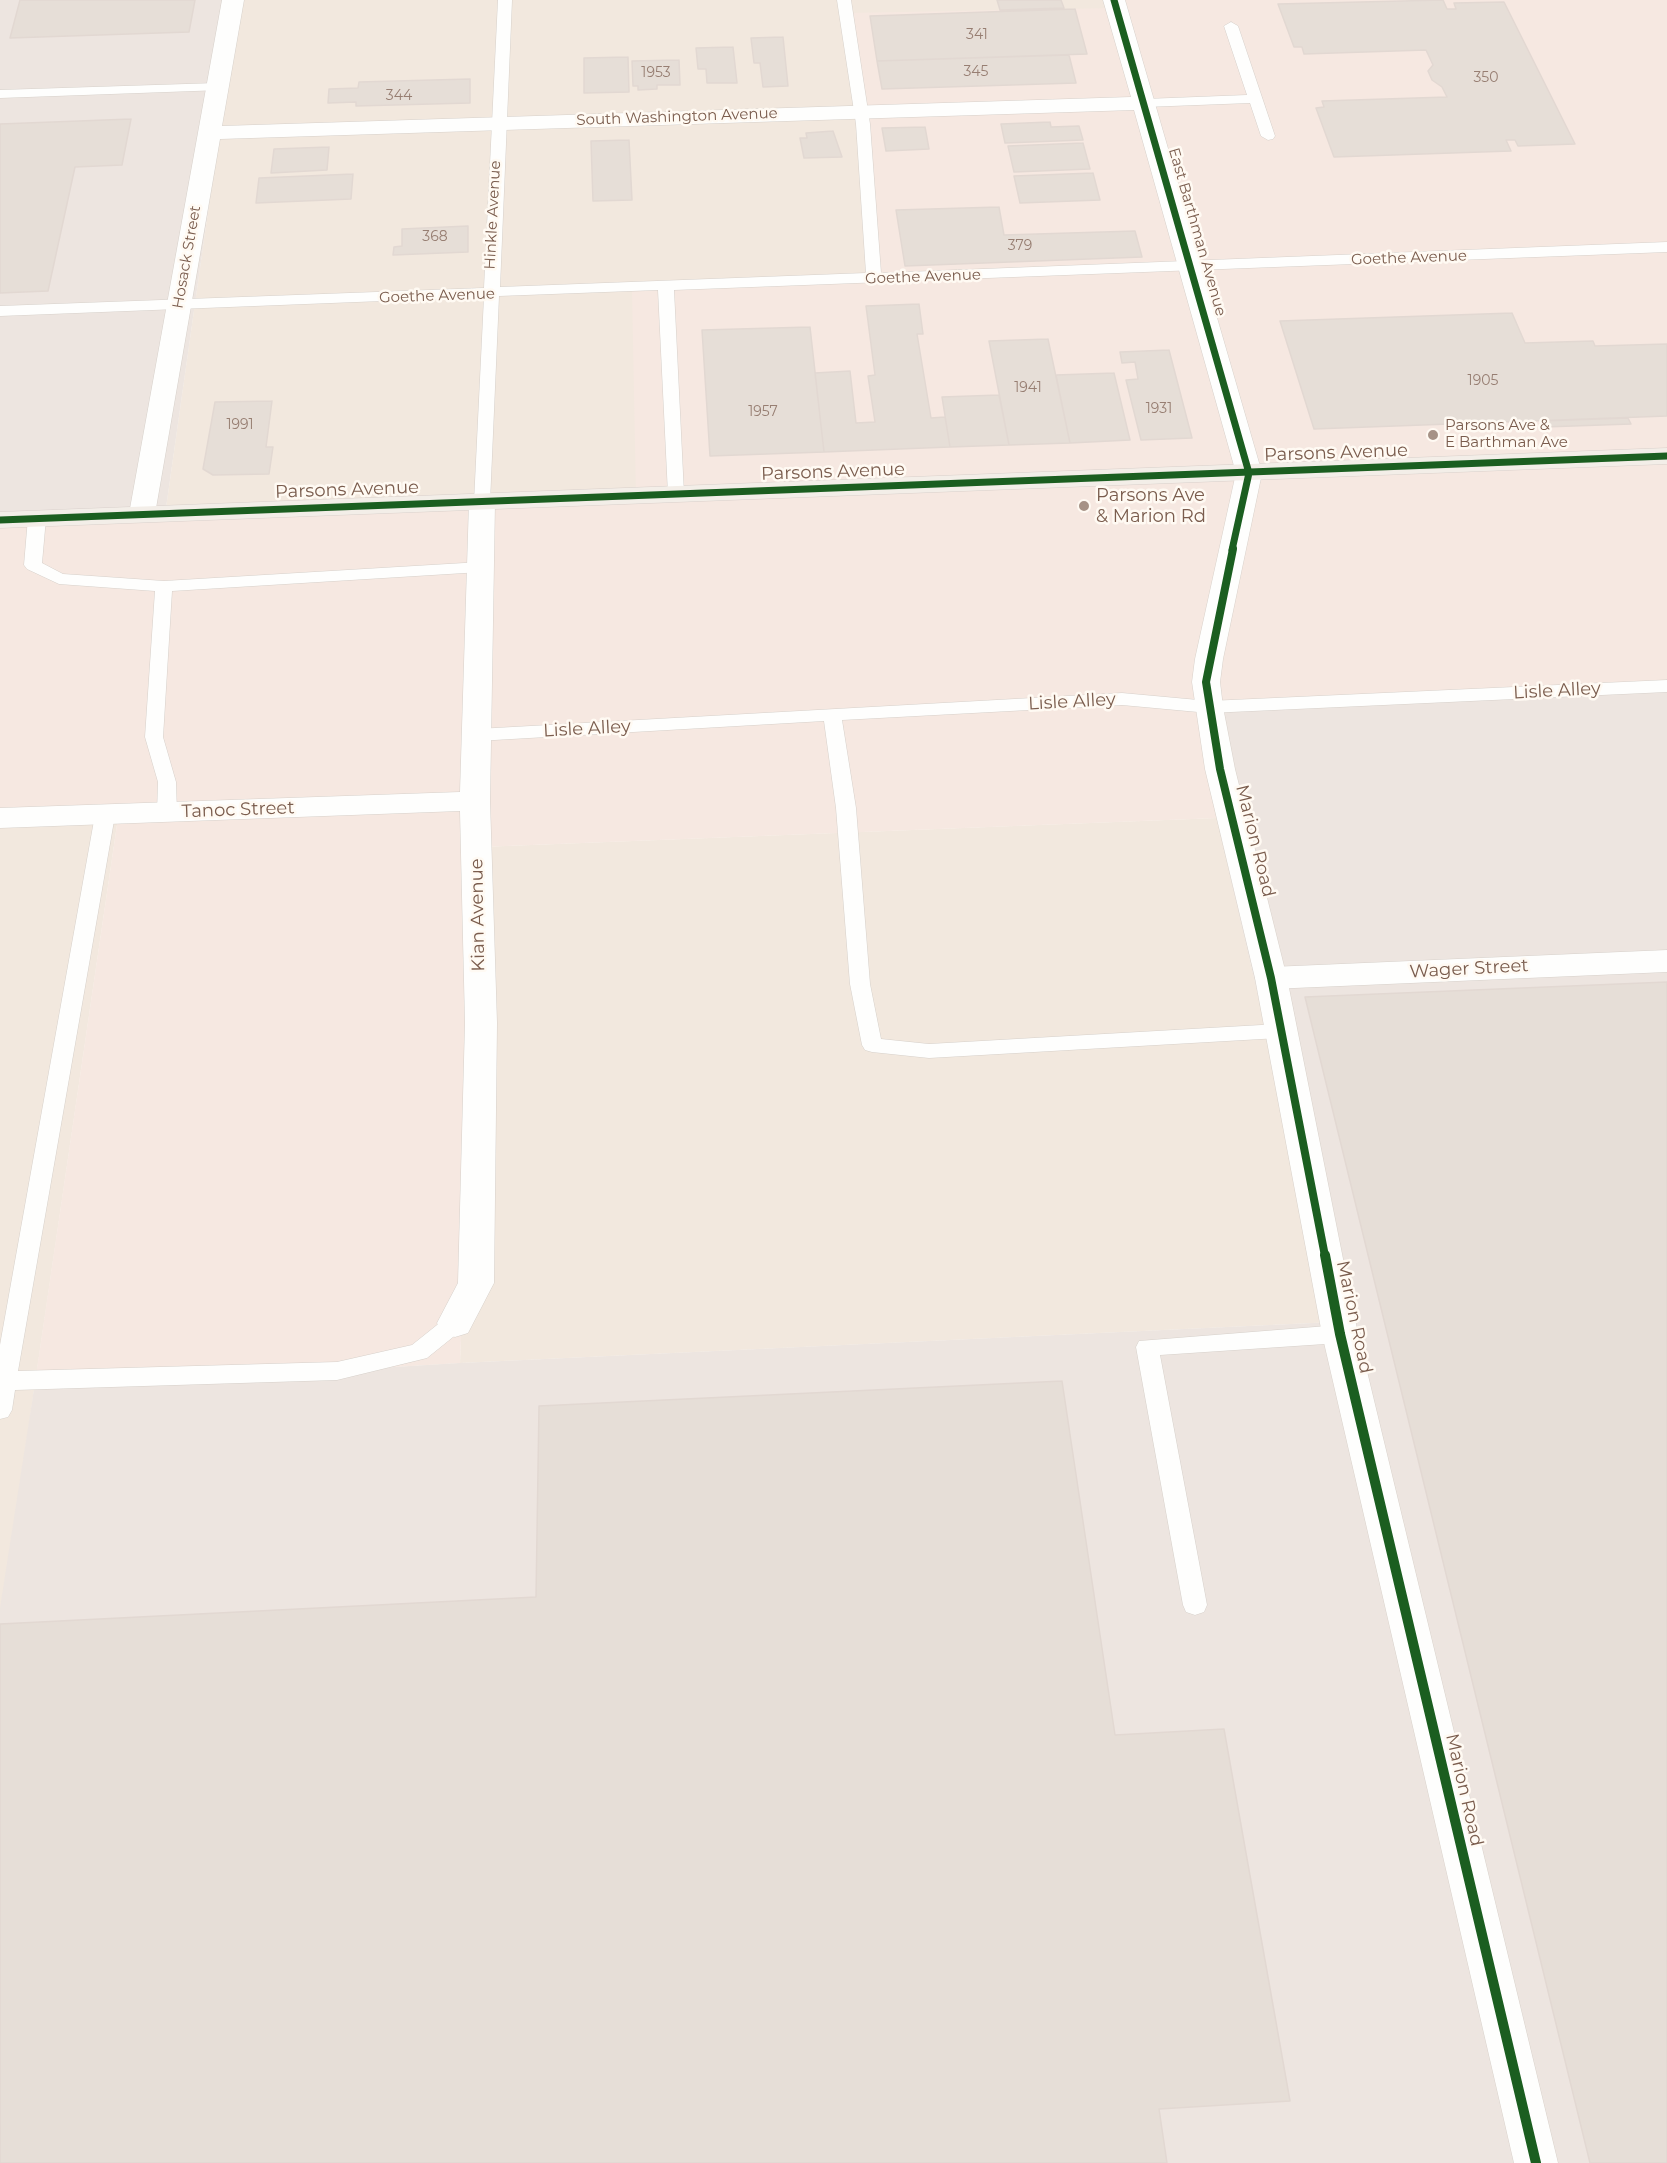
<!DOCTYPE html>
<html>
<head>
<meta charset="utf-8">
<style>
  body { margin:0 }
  canvas { display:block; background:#f9f5f0 }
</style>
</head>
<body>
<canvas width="1667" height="2163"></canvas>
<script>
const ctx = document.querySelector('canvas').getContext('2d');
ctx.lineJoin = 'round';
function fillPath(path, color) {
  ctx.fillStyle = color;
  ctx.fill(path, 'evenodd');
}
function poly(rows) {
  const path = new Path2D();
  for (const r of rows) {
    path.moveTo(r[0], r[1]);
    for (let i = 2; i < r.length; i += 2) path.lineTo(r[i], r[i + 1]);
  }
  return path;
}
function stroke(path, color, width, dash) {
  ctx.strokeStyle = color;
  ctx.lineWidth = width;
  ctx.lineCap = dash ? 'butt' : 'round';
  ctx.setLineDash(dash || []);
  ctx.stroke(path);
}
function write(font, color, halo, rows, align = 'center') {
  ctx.font = font + ' Montserrat,sans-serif';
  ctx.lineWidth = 5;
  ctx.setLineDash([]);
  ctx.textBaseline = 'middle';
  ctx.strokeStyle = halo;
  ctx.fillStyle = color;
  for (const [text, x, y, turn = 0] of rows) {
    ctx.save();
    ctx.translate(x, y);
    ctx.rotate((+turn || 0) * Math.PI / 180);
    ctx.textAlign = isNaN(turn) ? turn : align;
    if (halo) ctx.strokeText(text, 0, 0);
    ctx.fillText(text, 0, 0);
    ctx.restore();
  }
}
fillPath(poly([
  [238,0,1112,0,1114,8,878,282,636,497,164,522],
  [119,811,2,1608,0,1608,0,817],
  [1217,818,1334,1322,460,1363,480,847]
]), '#f2e8de');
fillPath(poly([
  [1112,0,1667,0,1667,684,1217,818,480,847,460,1363,34,1389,119,811,0,817,0,526,636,497,632,290,878,281,848,13,1114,8]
]), '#f6e8e1');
fillPath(poly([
  [0,0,238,0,164,522,0,526],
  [1667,684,1667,2163,0,2163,0,1608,34,1389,460,1363,1334,1322,1206,772,1223,702]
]), '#ede5e0');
const building = poly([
  [20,0,195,0,189,32,10,38,20,0],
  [997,0,1061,0,1064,8,1000,10,997,0],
  [1443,0,1447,9,1456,9,1454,3,1504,2,1575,144,1518,146,1515,140,1506,140,1511,151,1334,157,1316,108,1324,107,1322,101,1447,97,1442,87,1432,80,1428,71,1433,65,1426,50,1304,54,1302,47,1294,47,1278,4,1443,0],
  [1075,9,1087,54,877,61,870,16,1075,9],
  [783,37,788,86,763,87,760,63,754,63,751,38,783,37],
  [733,47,737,83,707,83,706,69,698,69,696,48,733,47],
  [1069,55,1076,83,882,89,877,61,1069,55],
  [628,57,629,92,584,93,584,58,628,57],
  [679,60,680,85,657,85,657,89,638,90,638,86,633,86,632,61,679,60],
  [470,79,470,103,356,106,356,102,328,103,329,89,358,88,359,82,470,79],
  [131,119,122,165,75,167,48,291,0,293,0,124,131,119],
  [1050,122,1051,127,1079,126,1083,140,1005,143,1001,124,1050,122],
  [925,127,929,149,886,151,882,128,925,127],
  [833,131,842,157,804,158,800,138,807,138,806,133,833,131],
  [629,140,632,200,593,201,591,141,629,140],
  [1083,143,1090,169,1014,172,1008,146,1083,143],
  [329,147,327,170,271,173,274,149,329,147],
  [1093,173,1100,200,1020,203,1014,176,1093,173],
  [353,174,351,199,256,203,259,178,353,174],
  [999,207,1004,235,1135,231,1142,257,905,266,896,210,999,207],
  [468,226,468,252,393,255,394,247,402,246,402,229,468,226],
  [919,304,923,334,917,334,931,418,945,417,950,447,824,452,815,373,850,371,856,423,875,422,868,376,875,375,866,306,919,304],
  [1512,313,1525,343,1593,341,1595,346,1667,344,1667,416,1314,429,1280,321,1512,313],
  [810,327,824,452,710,456,702,330,810,327],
  [1048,339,1070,443,1009,445,989,341,1048,339],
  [1169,350,1192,438,1141,440,1126,380,1138,379,1135,362,1122,363,1120,352,1169,350],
  [1114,373,1130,440,1070,443,1056,375,1114,373],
  [999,395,1009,445,950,447,942,397,999,395],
  [272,401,266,447,273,447,269,474,213,475,203,469,215,402,272,401],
  [1628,418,1631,424,1544,427,1541,421,1628,418],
  [1667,982,1667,2163,1590,2163,1305,997,1667,982],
  [1062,1381,1115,1735,1224,1729,1290,2101,1159,2109,1167,2163,0,2163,0,1624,536,1597,539,1406,1062,1381]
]);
fillPath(building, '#e6ded7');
stroke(building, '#e2d8d2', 1.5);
const lane = poly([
  [498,0,512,0,500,287,866,273,856,124,837,0,851,0,870,124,881,273,1667,242,1667,252,674,290,684,494,676,499,668,494,658,290,499,296,490,502,482,507,474,502,484,297,0,316,0,306,484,288,498,0],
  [1231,22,1238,26,1275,136,1273,139,1268,140,1261,136,1250,103,1145,107,1138,103,1145,99,1247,95,1224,26,1231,22],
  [217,83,222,84,222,90,0,98,0,90,217,83],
  [37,513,46,518,42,563,63,574,164,581,481,562,490,567,481,572,172,591,163,737,176,782,177,813,174,817,167,819,160,817,157,813,158,782,145,737,155,591,59,584,27,569,24,565,28,518,37,513],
  [1667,680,1667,692,1209,713,1122,705,842,720,856,808,870,984,881,1039,929,1044,1279,1024,1286,1026,1289,1031,1286,1036,1279,1038,929,1058,872,1052,865,1050,862,1045,850,984,836,808,824,721,477,741,468,735,477,729,1122,693,1209,701,1667,680],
  [105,809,112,811,115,815,18,1371,337,1362,412,1345,447,1317,455,1314,463,1317,466,1323,463,1329,427,1358,337,1380,15,1390,12,1410,8,1417,0,1419,0,1345,95,815,98,811,105,809],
  [1340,1325,1348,1328,1351,1334,1348,1340,1340,1343,1160,1355,1207,1605,1204,1612,1195,1615,1186,1612,1183,1605,1136,1347,1139,1341,1340,1325]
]);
const street = poly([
  [222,0,244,0,222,126,1131,97,1103,0,1125,0,1262,473,1258,479,1249,481,1240,479,1236,473,1134,110,220,139,155,514,151,520,142,522,133,520,129,514,222,0],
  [482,494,491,496,495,502,490,801,497,1023,494,1283,468,1333,455,1337,442,1333,437,1323,458,1283,465,1023,460,811,0,828,0,808,460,792,469,502,473,496,482,494],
  [1667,950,1667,972,1271,989,1260,986,1255,978,1260,970,1271,967,1667,950]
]);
const secondary = poly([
  [1249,465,1258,467,1262,473,1223,659,1220,682,1223,707,1235,769,1287,978,1358,1334,1558,2163,1514,2163,1322,1334,1255,978,1205,769,1192,682,1195,659,1236,473,1240,467,1249,465]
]);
const primary = poly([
  [1667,448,1667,464,0,528,0,512,1667,448]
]);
stroke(lane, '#d7d1cb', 1);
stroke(street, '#d7d1cb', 1);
stroke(secondary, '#d9d2cb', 1);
stroke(primary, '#dad1cc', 1);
fillPath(lane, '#fefefd');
fillPath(street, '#fefefd');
fillPath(secondary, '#fefefd');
fillPath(primary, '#f3eee8');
stroke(poly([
  [1114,0,1249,473,1232,550],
  [0,520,1667,456]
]), '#1b5e20', 7);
stroke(poly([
  [1233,549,1206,682,1220,769,1271,978,1325,1256]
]), '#1b5e20', 8);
stroke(poly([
  [1325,1255,1340,1334,1536,2163]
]), '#1b5e20', 10);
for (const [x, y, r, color] of [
  [1433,435,6,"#a69286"],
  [1084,506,6,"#a69286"]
]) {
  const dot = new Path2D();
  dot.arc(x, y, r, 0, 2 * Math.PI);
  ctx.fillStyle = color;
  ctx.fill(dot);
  stroke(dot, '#fffaf3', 2);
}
write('14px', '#977e72', null, [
  ["341",977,35],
  ["345",976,72],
  ["1953",656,73],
  ["350",1486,78],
  ["344",399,96],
  ["368",435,237],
  ["379",1020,246],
  ["1905",1483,381],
  ["1941",1028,388],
  ["1931",1159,409],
  ["1957",763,412],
  ["1991",240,425]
]);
write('15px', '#7a5c4d', '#fffaf3', [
  ["South Washington Avenue",677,117,-2],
  ["Hinkle Avenue",493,215,-87],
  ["East Barthman Avenue",1197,232,74],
  ["Hosack Street",187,257,-80],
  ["Goethe Avenue",1409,258,-2],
  ["Goethe Avenue",923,277,-2],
  ["Goethe Avenue",437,296,-2]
]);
write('15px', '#7a5c4d', '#fffaf3', [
  ["Parsons Ave &",1445,426],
  ["E Barthman Ave",1445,443]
], 'left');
write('18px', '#7a5c4d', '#fffaf3', [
  ["Parsons Avenue",1336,453,-2],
  ["Parsons Avenue",833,472,-2],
  ["Parsons Avenue",347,490,-2],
  ["Lisle Alley",1557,691,-3],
  ["Lisle Alley",1072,702,-3],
  ["Lisle Alley",587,729,-3],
  ["Tanoc Street",238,810,-2],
  ["Marion Road",1255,841,76],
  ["Kian Avenue",478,915,-91],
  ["Wager Street",1469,969,-3],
  ["Marion Road",1354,1317,78],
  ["Marion Road",1464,1790,77]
]);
write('18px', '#7a5c4d', '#fffaf3', [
  ["Parsons Ave",1096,496],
  ["& Marion Rd",1096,517]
], 'left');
</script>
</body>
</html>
